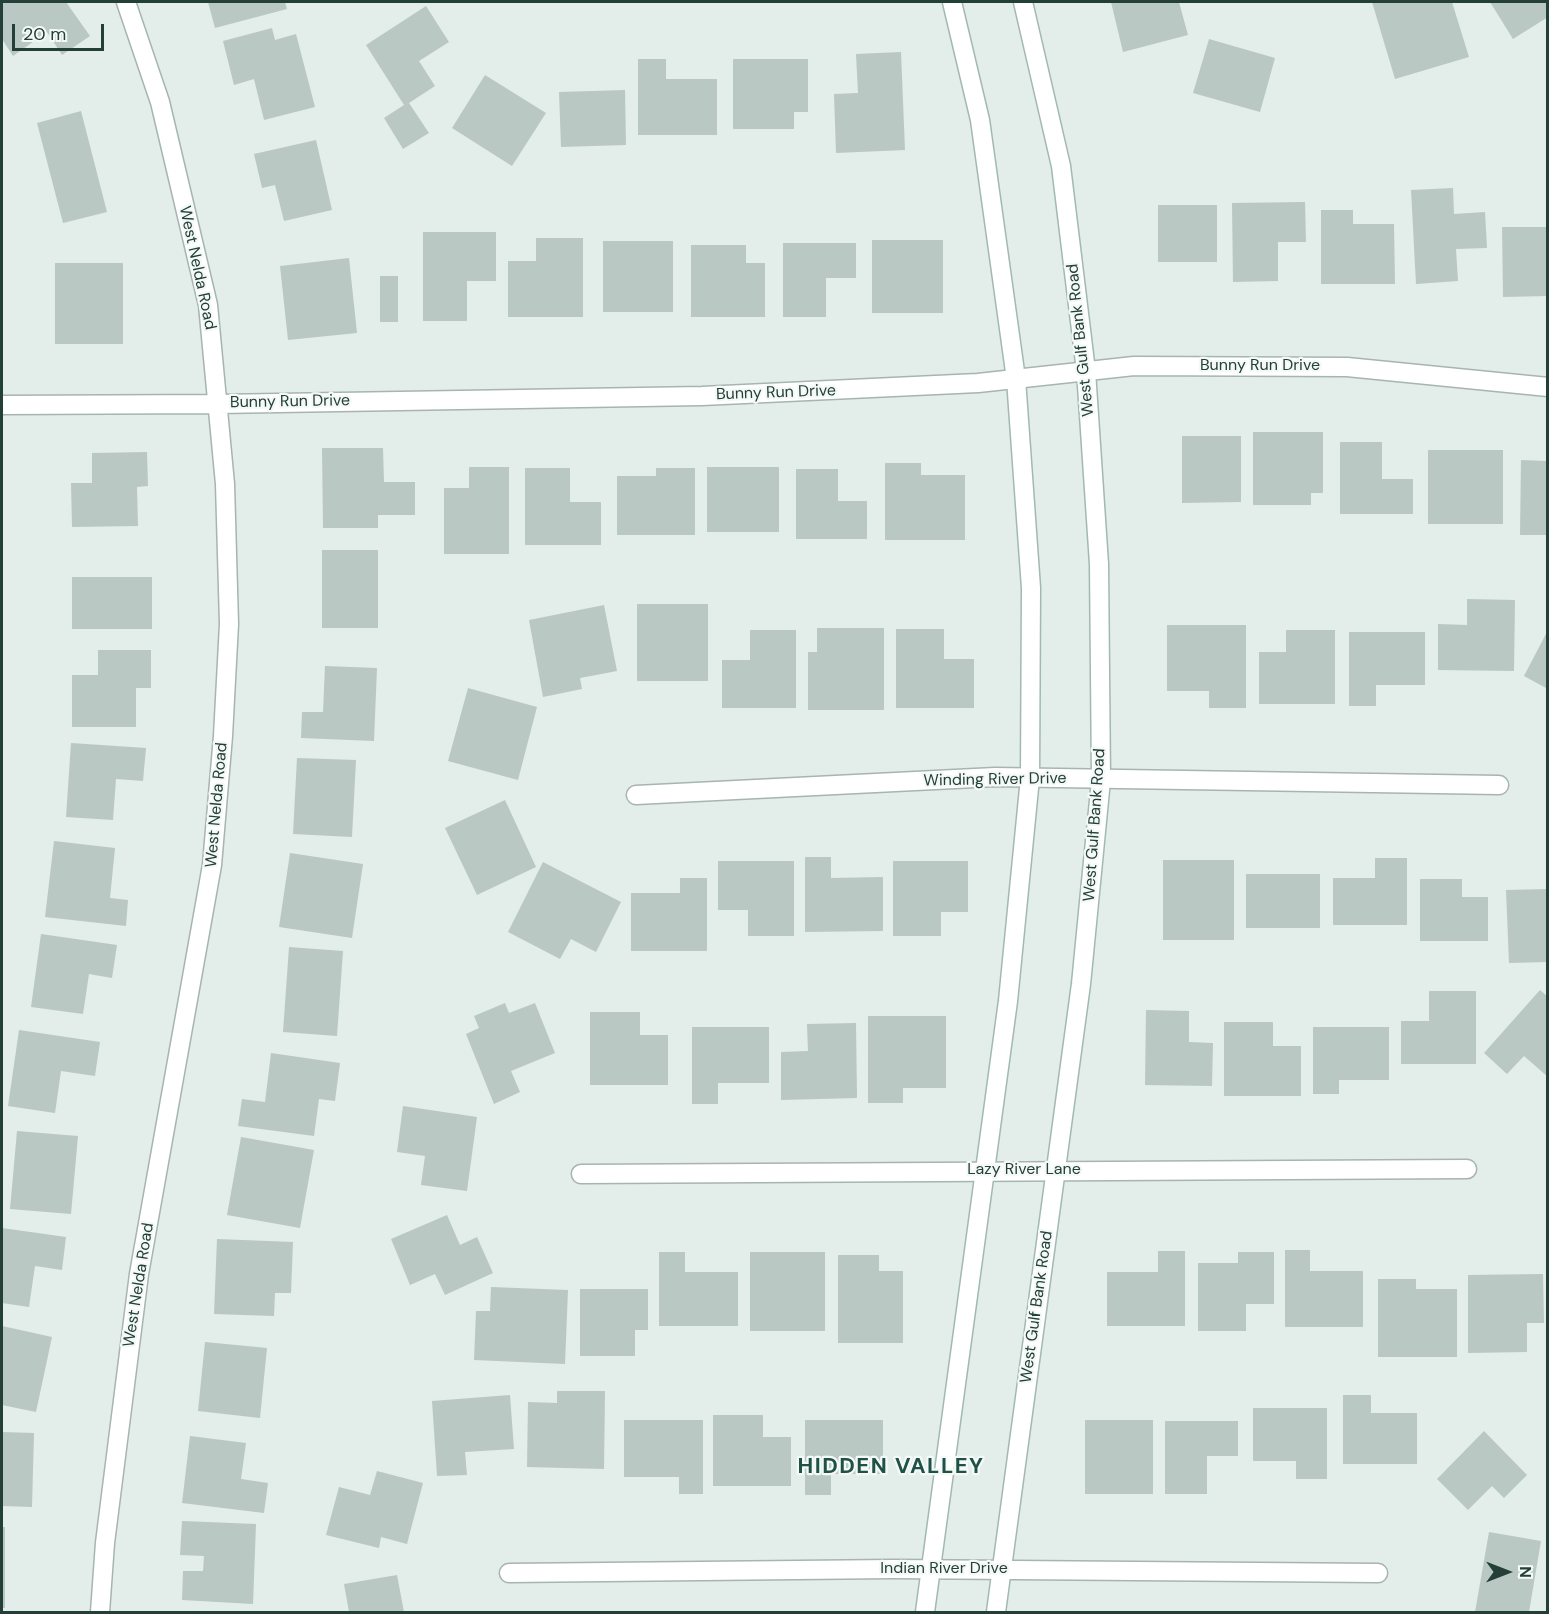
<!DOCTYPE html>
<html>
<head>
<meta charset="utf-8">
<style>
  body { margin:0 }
  #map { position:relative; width:1549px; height:1614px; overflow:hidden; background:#e3ede9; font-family:"DM Sans",sans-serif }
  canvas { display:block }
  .frame { position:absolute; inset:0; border:3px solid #233f38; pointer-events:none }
  .north { position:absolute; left:1477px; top:1542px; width:60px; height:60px; -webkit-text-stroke:4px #f4f9f7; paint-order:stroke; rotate:90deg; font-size:16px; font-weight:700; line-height:24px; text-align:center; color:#233f38 }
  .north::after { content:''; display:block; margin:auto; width:21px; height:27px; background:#233f38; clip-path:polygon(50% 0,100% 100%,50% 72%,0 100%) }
  .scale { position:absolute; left:12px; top:24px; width:92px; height:27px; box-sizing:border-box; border:3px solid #233f38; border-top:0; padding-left:8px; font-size:18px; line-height:21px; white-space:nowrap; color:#233f38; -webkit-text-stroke:4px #f4f9f7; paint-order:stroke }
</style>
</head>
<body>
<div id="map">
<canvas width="1549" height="1614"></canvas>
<div class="frame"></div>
<div class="north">N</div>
<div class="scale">20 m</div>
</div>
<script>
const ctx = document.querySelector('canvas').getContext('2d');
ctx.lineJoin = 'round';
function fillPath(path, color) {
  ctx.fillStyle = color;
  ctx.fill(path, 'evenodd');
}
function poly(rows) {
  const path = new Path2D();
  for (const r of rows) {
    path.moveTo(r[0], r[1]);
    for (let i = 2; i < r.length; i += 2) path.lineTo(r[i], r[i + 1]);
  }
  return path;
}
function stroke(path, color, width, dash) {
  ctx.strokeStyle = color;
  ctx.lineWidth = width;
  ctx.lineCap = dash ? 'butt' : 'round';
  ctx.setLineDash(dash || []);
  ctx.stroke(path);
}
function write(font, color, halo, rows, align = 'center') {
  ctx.font = font + ' "DM Sans",sans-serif';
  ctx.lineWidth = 4.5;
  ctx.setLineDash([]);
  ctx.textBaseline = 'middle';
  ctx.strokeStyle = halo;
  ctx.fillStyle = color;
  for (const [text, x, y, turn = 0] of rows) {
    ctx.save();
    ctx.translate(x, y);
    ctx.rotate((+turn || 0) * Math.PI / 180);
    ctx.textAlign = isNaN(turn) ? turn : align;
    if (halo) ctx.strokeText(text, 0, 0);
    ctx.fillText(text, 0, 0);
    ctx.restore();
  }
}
fillPath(poly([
  [2,2,66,2,90,36,62,55,47,32,13,56,2,39],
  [208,2,285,2,287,9,215,28],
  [1111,2,1179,2,1188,35,1123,52],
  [1372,2,1452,2,1469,57,1395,79],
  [1490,2,1548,2,1548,17,1513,39],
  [426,6,449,42,419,61,435,86,409,103,429,133,403,149,384,118,404,105,366,45],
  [272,28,275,40,296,34,315,107,264,120,254,79,234,85,223,41],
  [1209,39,1275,58,1260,112,1193,93],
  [901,52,905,150,836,153,834,94,858,93,856,54],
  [638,59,666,59,666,79,717,79,717,135,638,135],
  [733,59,808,59,808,112,794,112,794,129,733,129],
  [485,75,546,113,512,166,452,128],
  [625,90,626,145,561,147,559,92],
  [81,111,107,212,63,223,37,123],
  [316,140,332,210,284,221,275,185,262,188,254,154],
  [1453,188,1454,214,1485,212,1487,248,1456,249,1458,281,1416,284,1411,190],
  [1305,202,1306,242,1278,242,1278,281,1233,282,1232,203],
  [1158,205,1217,205,1217,262,1158,262],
  [1321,210,1353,210,1353,224,1394,224,1395,284,1321,284],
  [1502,227,1548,227,1548,296,1503,297],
  [423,232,496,232,496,281,467,281,467,321,423,321],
  [536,238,583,238,583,317,508,317,508,261,536,261],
  [872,240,943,240,943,313,872,313],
  [603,241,673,241,673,312,603,312],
  [783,243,856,243,856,278,826,278,826,317,783,317],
  [691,245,746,245,746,263,765,263,765,317,691,317],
  [349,258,357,333,288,340,280,266],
  [55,263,123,263,123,344,55,344],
  [380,276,398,276,398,322,380,322],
  [1253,432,1323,432,1323,493,1311,493,1311,505,1253,505],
  [1182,436,1241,436,1241,502,1182,503],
  [1340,442,1382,442,1382,479,1413,479,1413,514,1340,514],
  [322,448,383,448,384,482,415,482,415,515,378,515,378,528,323,528],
  [1428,450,1503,450,1503,524,1428,524],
  [147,452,148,486,137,487,138,526,72,527,71,483,92,483,92,453],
  [1521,460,1548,461,1548,535,1520,535],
  [885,463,921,463,921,475,965,475,965,540,885,540],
  [469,467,509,467,509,554,444,554,444,488,469,488],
  [707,467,779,467,779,532,707,532],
  [525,468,570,468,570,502,601,502,601,545,525,545],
  [656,468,695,468,695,535,617,535,617,476,656,476],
  [796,469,838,469,838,501,867,501,867,539,796,539],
  [322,550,378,550,378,628,322,628],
  [72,577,152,577,152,629,72,629],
  [1467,599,1515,600,1514,671,1438,670,1438,624,1467,625],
  [637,604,708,604,708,681,637,681],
  [604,605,617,671,580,678,582,689,543,697,529,620],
  [1167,625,1246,625,1246,708,1209,708,1209,691,1167,691],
  [817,628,884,628,884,710,808,710,808,652,817,652],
  [896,629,944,629,944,659,974,659,974,708,896,708],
  [750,630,796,630,796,708,722,708,722,660,750,660],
  [1286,630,1335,630,1335,704,1259,704,1259,652,1286,652],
  [1548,630,1548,684,1546,688,1524,676],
  [1349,632,1425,632,1425,685,1376,685,1376,706,1349,706],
  [98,650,151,650,151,688,136,688,136,727,72,727,72,675,98,675],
  [325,666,377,668,374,741,301,738,302,712,323,712],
  [468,688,537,707,518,780,448,761],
  [71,743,146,748,143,781,116,779,113,820,66,817],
  [297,758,356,760,352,837,293,834],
  [505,800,536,867,477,895,445,828],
  [54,841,115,848,110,898,128,900,126,926,45,917],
  [290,853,363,864,352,938,279,927],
  [805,857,831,857,831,878,883,877,883,931,805,932],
  [1375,858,1407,858,1407,925,1333,925,1333,878,1375,878],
  [1163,860,1234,860,1234,940,1163,940],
  [718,861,794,861,794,936,748,936,748,910,718,910],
  [893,861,968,861,968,912,941,912,941,936,893,936],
  [543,862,621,902,596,952,571,939,560,959,508,932],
  [1246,874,1320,874,1320,928,1246,928],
  [680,878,707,878,707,951,631,951,631,893,680,893],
  [1420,879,1462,879,1462,897,1488,897,1488,941,1420,941],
  [1548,889,1548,962,1509,963,1506,890],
  [41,934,117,945,112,978,89,974,83,1014,31,1007],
  [289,947,343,951,337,1036,283,1032],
  [1540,990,1548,997,1548,1077,1524,1056,1507,1074,1484,1053],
  [1429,991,1476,991,1476,1064,1401,1064,1401,1021,1429,1021],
  [505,1003,509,1013,535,1003,555,1053,511,1071,520,1092,494,1104,466,1034,479,1028,474,1016],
  [1146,1010,1189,1011,1189,1042,1213,1043,1212,1086,1145,1085],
  [590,1012,640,1012,640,1035,668,1035,668,1085,590,1085],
  [868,1016,946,1016,946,1088,903,1088,903,1103,868,1103],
  [1224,1022,1273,1022,1273,1046,1301,1046,1301,1096,1224,1096],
  [856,1023,857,1098,781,1100,781,1052,808,1051,807,1024],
  [692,1027,769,1027,769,1083,718,1083,718,1104,692,1104],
  [1313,1027,1389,1027,1389,1080,1339,1080,1339,1094,1313,1094],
  [19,1030,100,1042,95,1076,61,1071,55,1113,8,1106],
  [271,1053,340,1063,335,1101,319,1099,314,1136,238,1126,242,1099,265,1102],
  [403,1106,477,1117,467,1191,421,1185,425,1156,397,1152],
  [17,1131,78,1136,71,1214,10,1209],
  [241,1137,314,1150,300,1228,227,1215],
  [447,1215,460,1245,477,1237,493,1273,445,1295,435,1274,410,1285,391,1239],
  [2,1228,66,1237,62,1270,35,1266,29,1307,2,1303],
  [217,1239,293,1242,291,1293,275,1293,274,1316,214,1314],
  [1285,1250,1310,1250,1310,1271,1363,1271,1363,1327,1285,1327],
  [1158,1251,1185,1251,1185,1326,1107,1326,1107,1272,1158,1272],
  [659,1252,685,1252,685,1272,738,1272,738,1326,659,1326],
  [750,1252,825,1252,825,1331,750,1331],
  [1238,1252,1274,1252,1274,1304,1246,1304,1246,1331,1198,1331,1198,1263,1238,1263],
  [838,1255,879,1255,879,1271,903,1271,903,1343,838,1343],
  [1543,1274,1544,1323,1527,1323,1527,1352,1468,1353,1468,1275],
  [1378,1279,1416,1279,1416,1289,1457,1289,1457,1357,1378,1357],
  [491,1287,568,1290,565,1364,474,1360,476,1311,490,1311],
  [580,1289,648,1289,648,1330,635,1330,635,1356,580,1356],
  [2,1326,52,1337,36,1412,2,1405],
  [205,1342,267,1348,260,1418,198,1411],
  [557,1391,605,1391,604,1469,527,1467,528,1402,557,1403],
  [510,1395,514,1449,465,1452,467,1475,437,1476,432,1401],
  [1343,1395,1371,1395,1371,1413,1417,1413,1417,1464,1343,1464],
  [1253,1408,1327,1408,1327,1479,1296,1479,1296,1461,1253,1461],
  [713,1415,763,1415,763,1437,791,1437,791,1486,713,1486],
  [624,1420,703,1420,703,1494,679,1494,679,1477,624,1477],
  [805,1420,883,1420,883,1474,831,1474,831,1495,805,1495],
  [1085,1420,1153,1420,1153,1494,1085,1494],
  [1165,1421,1238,1421,1238,1456,1207,1456,1207,1494,1165,1494],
  [1484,1431,1527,1475,1504,1498,1492,1486,1468,1510,1437,1479],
  [2,1432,34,1433,32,1507,2,1506],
  [190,1436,246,1443,241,1479,268,1483,264,1513,182,1503],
  [377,1471,423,1483,407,1544,381,1537,379,1548,326,1535,339,1487,370,1495],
  [182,1521,256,1524,253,1604,182,1600,183,1571,203,1571,204,1556,180,1555],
  [2,1527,5,1527,5,1608,2,1608],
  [1489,1532,1541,1541,1529,1612,1475,1612],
  [397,1575,404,1612,349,1612,344,1584]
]), '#b9c8c2');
const street = poly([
  [2,405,218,404,702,396,978,383,1134,366,1347,367,1548,387],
  [636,795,995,777,1499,785],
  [581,1174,1467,1169],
  [509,1573,893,1569,1378,1573],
  [100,1612,105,1543,139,1274,212,865,223,736,229,624,225,484,208,305,160,102,126,2]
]);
const secondary = poly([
  [925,1612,1008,1001,1030,778,1031,588,1016,379,980,120,952,2],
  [996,1612,1081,984,1101,780,1099,564,1086,371,1061,166,1023,2]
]);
stroke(street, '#a6b5b0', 21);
stroke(secondary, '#a2b9b2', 21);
stroke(street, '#fff', 18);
stroke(secondary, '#fff', 18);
write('16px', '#233f38', '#f4f9f7', [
  ["West Nelda Road",197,268,78],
  ["West Gulf Bank Road",1081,340,-96],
  ["Bunny Run Drive",1260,366],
  ["Bunny Run Drive",776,393,-2],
  ["Bunny Run Drive",290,402,-1],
  ["Winding River Drive",995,780,-1],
  ["West Nelda Road",217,805,-85],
  ["West Gulf Bank Road",1095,825,-86],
  ["Lazy River Lane",1024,1170],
  ["West Nelda Road",139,1285,-81],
  ["West Gulf Bank Road",1037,1307,-82],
  ["Indian River Drive",944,1569]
]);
ctx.letterSpacing = '1.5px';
write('bold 22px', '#1f5147', '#f4f9f7', [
  ["HIDDEN VALLEY",891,1467]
]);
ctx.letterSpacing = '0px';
</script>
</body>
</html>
